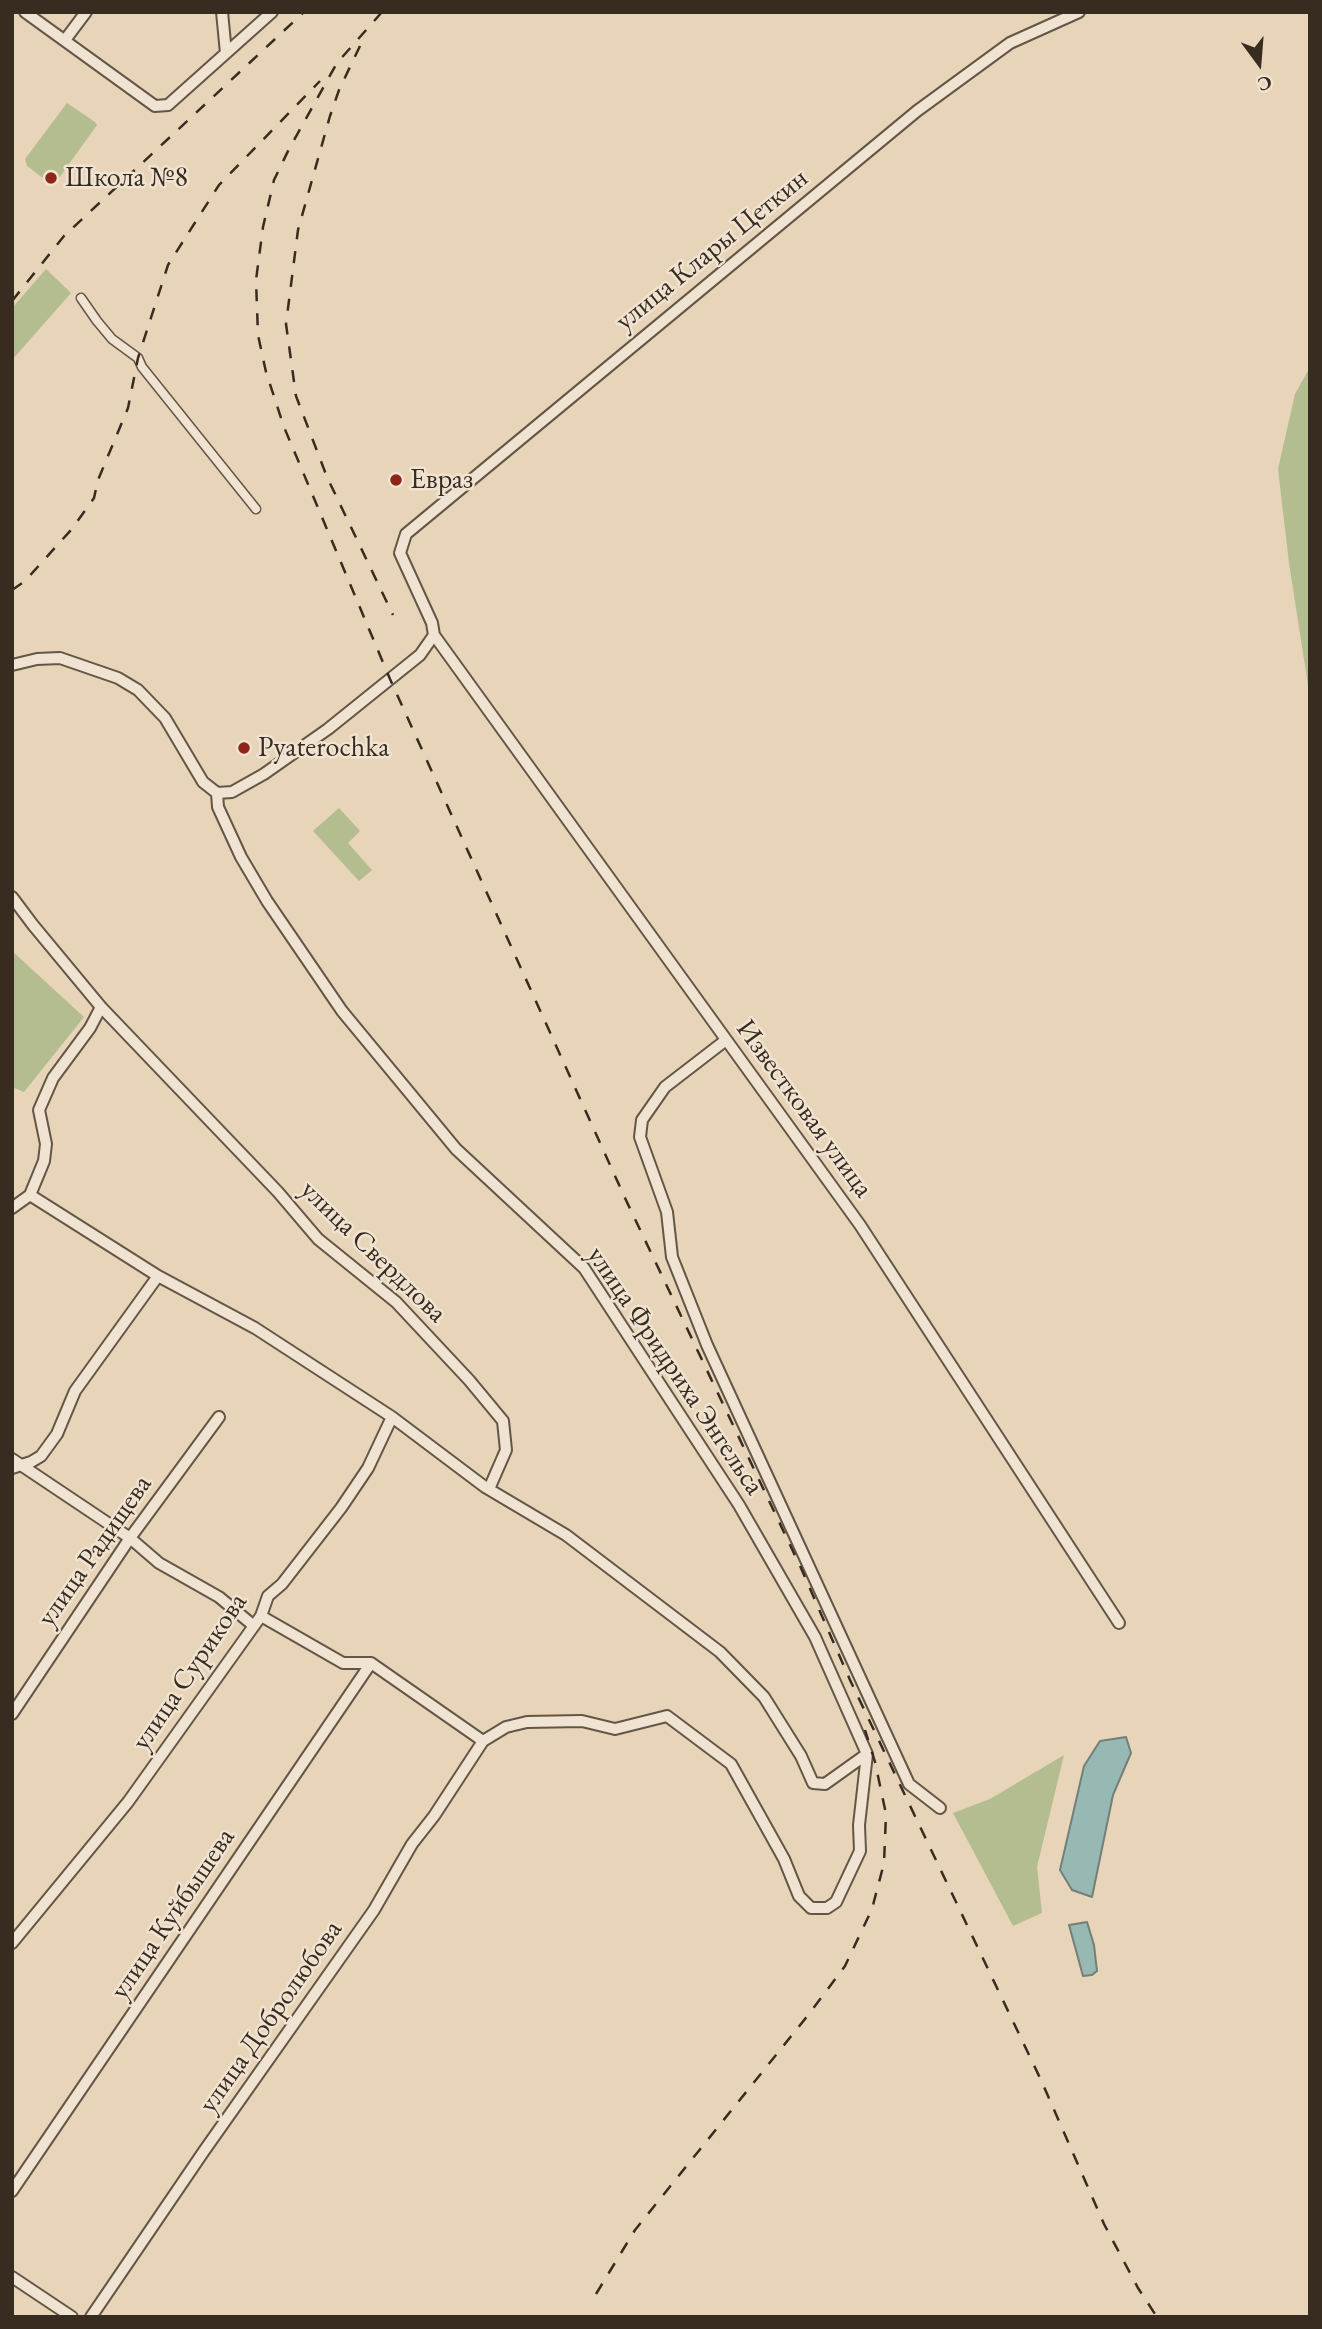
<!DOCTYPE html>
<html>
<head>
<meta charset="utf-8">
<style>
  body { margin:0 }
  #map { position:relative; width:1322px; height:2329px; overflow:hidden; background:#e8d4b8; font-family:"EB Garamond",serif }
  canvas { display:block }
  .frame { position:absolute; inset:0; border:14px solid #382c20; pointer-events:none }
  .north { position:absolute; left:1224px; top:28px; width:70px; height:70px; -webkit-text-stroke:5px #f0e3d1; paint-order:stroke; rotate:164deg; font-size:19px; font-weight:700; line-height:28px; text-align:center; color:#382c20 }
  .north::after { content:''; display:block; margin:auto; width:24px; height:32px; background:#382c20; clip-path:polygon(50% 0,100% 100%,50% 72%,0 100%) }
</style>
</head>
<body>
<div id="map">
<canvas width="1322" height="2329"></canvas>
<div class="frame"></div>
<div class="north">С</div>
</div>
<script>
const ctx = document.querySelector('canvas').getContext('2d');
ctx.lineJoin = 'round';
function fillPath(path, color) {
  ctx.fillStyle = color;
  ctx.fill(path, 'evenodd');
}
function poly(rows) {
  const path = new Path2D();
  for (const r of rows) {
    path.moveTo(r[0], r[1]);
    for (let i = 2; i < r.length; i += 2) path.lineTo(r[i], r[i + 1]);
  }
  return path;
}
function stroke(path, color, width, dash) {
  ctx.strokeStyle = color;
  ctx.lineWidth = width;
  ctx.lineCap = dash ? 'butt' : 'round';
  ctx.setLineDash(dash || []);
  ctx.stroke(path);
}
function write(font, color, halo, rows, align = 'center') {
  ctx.font = font + ' "EB Garamond",serif';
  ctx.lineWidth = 5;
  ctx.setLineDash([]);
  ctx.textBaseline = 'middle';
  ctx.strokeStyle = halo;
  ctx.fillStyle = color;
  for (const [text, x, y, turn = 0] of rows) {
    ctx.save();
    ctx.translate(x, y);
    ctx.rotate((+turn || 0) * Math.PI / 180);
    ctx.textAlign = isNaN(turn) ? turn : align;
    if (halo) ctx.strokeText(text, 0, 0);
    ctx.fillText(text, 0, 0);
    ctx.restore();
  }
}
fillPath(poly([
  [67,103,95,122,97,125,59,178,47,181,27,166,25,159],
  [46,269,71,293,12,360,12,308],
  [1310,367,1310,698,1289,563,1278,469,1295,394],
  [339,808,360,831,348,843,372,870,359,881,313,831],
  [12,951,84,1017,24,1092,12,1087],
  [1064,1755,1037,1867,1042,1913,1013,1926,953,1813,990,1799]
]), '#b4bd90');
const water = poly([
  [1126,1737,1131,1753,1113,1795,1092,1897,1072,1890,1060,1870,1084,1766,1100,1741,1126,1737],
  [1087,1922,1094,1945,1097,1971,1092,1975,1083,1976,1069,1925,1087,1922]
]);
fillPath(water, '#97b8b3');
stroke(water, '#718078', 2);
const pedestrian = poly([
  [81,298,97,321,112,339,138,358,142,367,256,509]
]);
const minor = poly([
  [25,12,155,106,168,105,272,12],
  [222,12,226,53],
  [65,40,86,12],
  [434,635,860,1225,1119,1623],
  [12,665,37,659,60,658,118,678,138,690,165,718,203,782,217,793,232,792,264,774,328,729,420,655,434,635,432,623,400,553,406,534,917,111,1010,43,1079,12],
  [12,897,33,925,101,1007,90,1028,53,1078,39,1110,46,1144,44,1161,30,1195],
  [101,1007,278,1192,318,1239,396,1302,469,1380,503,1421,506,1450,489,1489],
  [726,1040,665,1087,642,1120,640,1137,667,1212,672,1257,707,1345,909,1784,940,1808],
  [30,1195,158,1276,255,1328,392,1417,485,1487,566,1535,720,1652,764,1697,801,1756,813,1783,825,1784,867,1754,815,1637,739,1505,584,1268,456,1149,342,1011,267,901,241,857,218,807,217,793],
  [12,1208,30,1195],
  [12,1459,130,1538,159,1563,219,1597,254,1626],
  [12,1468,31,1462,41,1456,57,1434,75,1391,158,1276],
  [261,1616,343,1663,371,1663,483,1741],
  [12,1714,130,1538,219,1417],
  [12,1943,128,1802,261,1616,268,1596,282,1584,341,1508,368,1468,392,1417],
  [12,2191,371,1663],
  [12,2277,72,2317],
  [91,2317,204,2151,374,1910,412,1844,434,1816,483,1741,506,1727,527,1722,582,1721,615,1729,667,1716,731,1764,784,1859,799,1896,811,1908,827,1908,836,1902,860,1851,859,1825,867,1754]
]);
stroke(pedestrian, '#645646', 11);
stroke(minor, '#645646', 14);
stroke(pedestrian, '#f0e3d1', 8);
stroke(minor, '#f0e3d1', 10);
stroke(poly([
  [382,12,337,63,289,149,274,180,263,227,256,280,258,335,266,372,284,427,390,679,625,1198,801,1568,850,1680,1041,2080,1104,2224,1138,2288,1157,2317],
  [360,46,339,90,330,116,298,230,286,324,296,396,327,477,393,615],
  [12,301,64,236,304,12],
  [12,590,25,581,71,530,94,498,98,480,128,408,138,358,168,265,219,185,320,81],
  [596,2294,635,2230,809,2014,845,1966,872,1909,884,1863,886,1814,875,1762,865,1730]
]), '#382c20', 2.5, [12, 12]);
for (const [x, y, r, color] of [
  [51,178,7,"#8f2418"],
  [396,480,7,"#8f2418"],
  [244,748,7,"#8f2418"]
]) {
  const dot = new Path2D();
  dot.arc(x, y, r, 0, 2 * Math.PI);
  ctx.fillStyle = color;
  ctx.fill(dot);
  stroke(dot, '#f0e3d1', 2.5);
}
write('28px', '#382c20', '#f0e3d1', [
  ["Школа №8",65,178],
  ["Евраз",410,480],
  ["Pyaterochka",258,748]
], 'left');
write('28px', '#382c20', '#f0e3d1', [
  ["улица Клары Цеткин",712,250,-39],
  ["Известковая улица",804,1109,54],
  ["улица Свердлова",373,1252,44],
  ["улица Фридриха Энгельса",675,1371,56],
  ["улица Радищева",95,1551,-55],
  ["улица Сурикова",190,1672,-56],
  ["улица Куйбышева",173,1914,-56],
  ["улица Добролюбова",271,2017,-55]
]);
</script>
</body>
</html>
